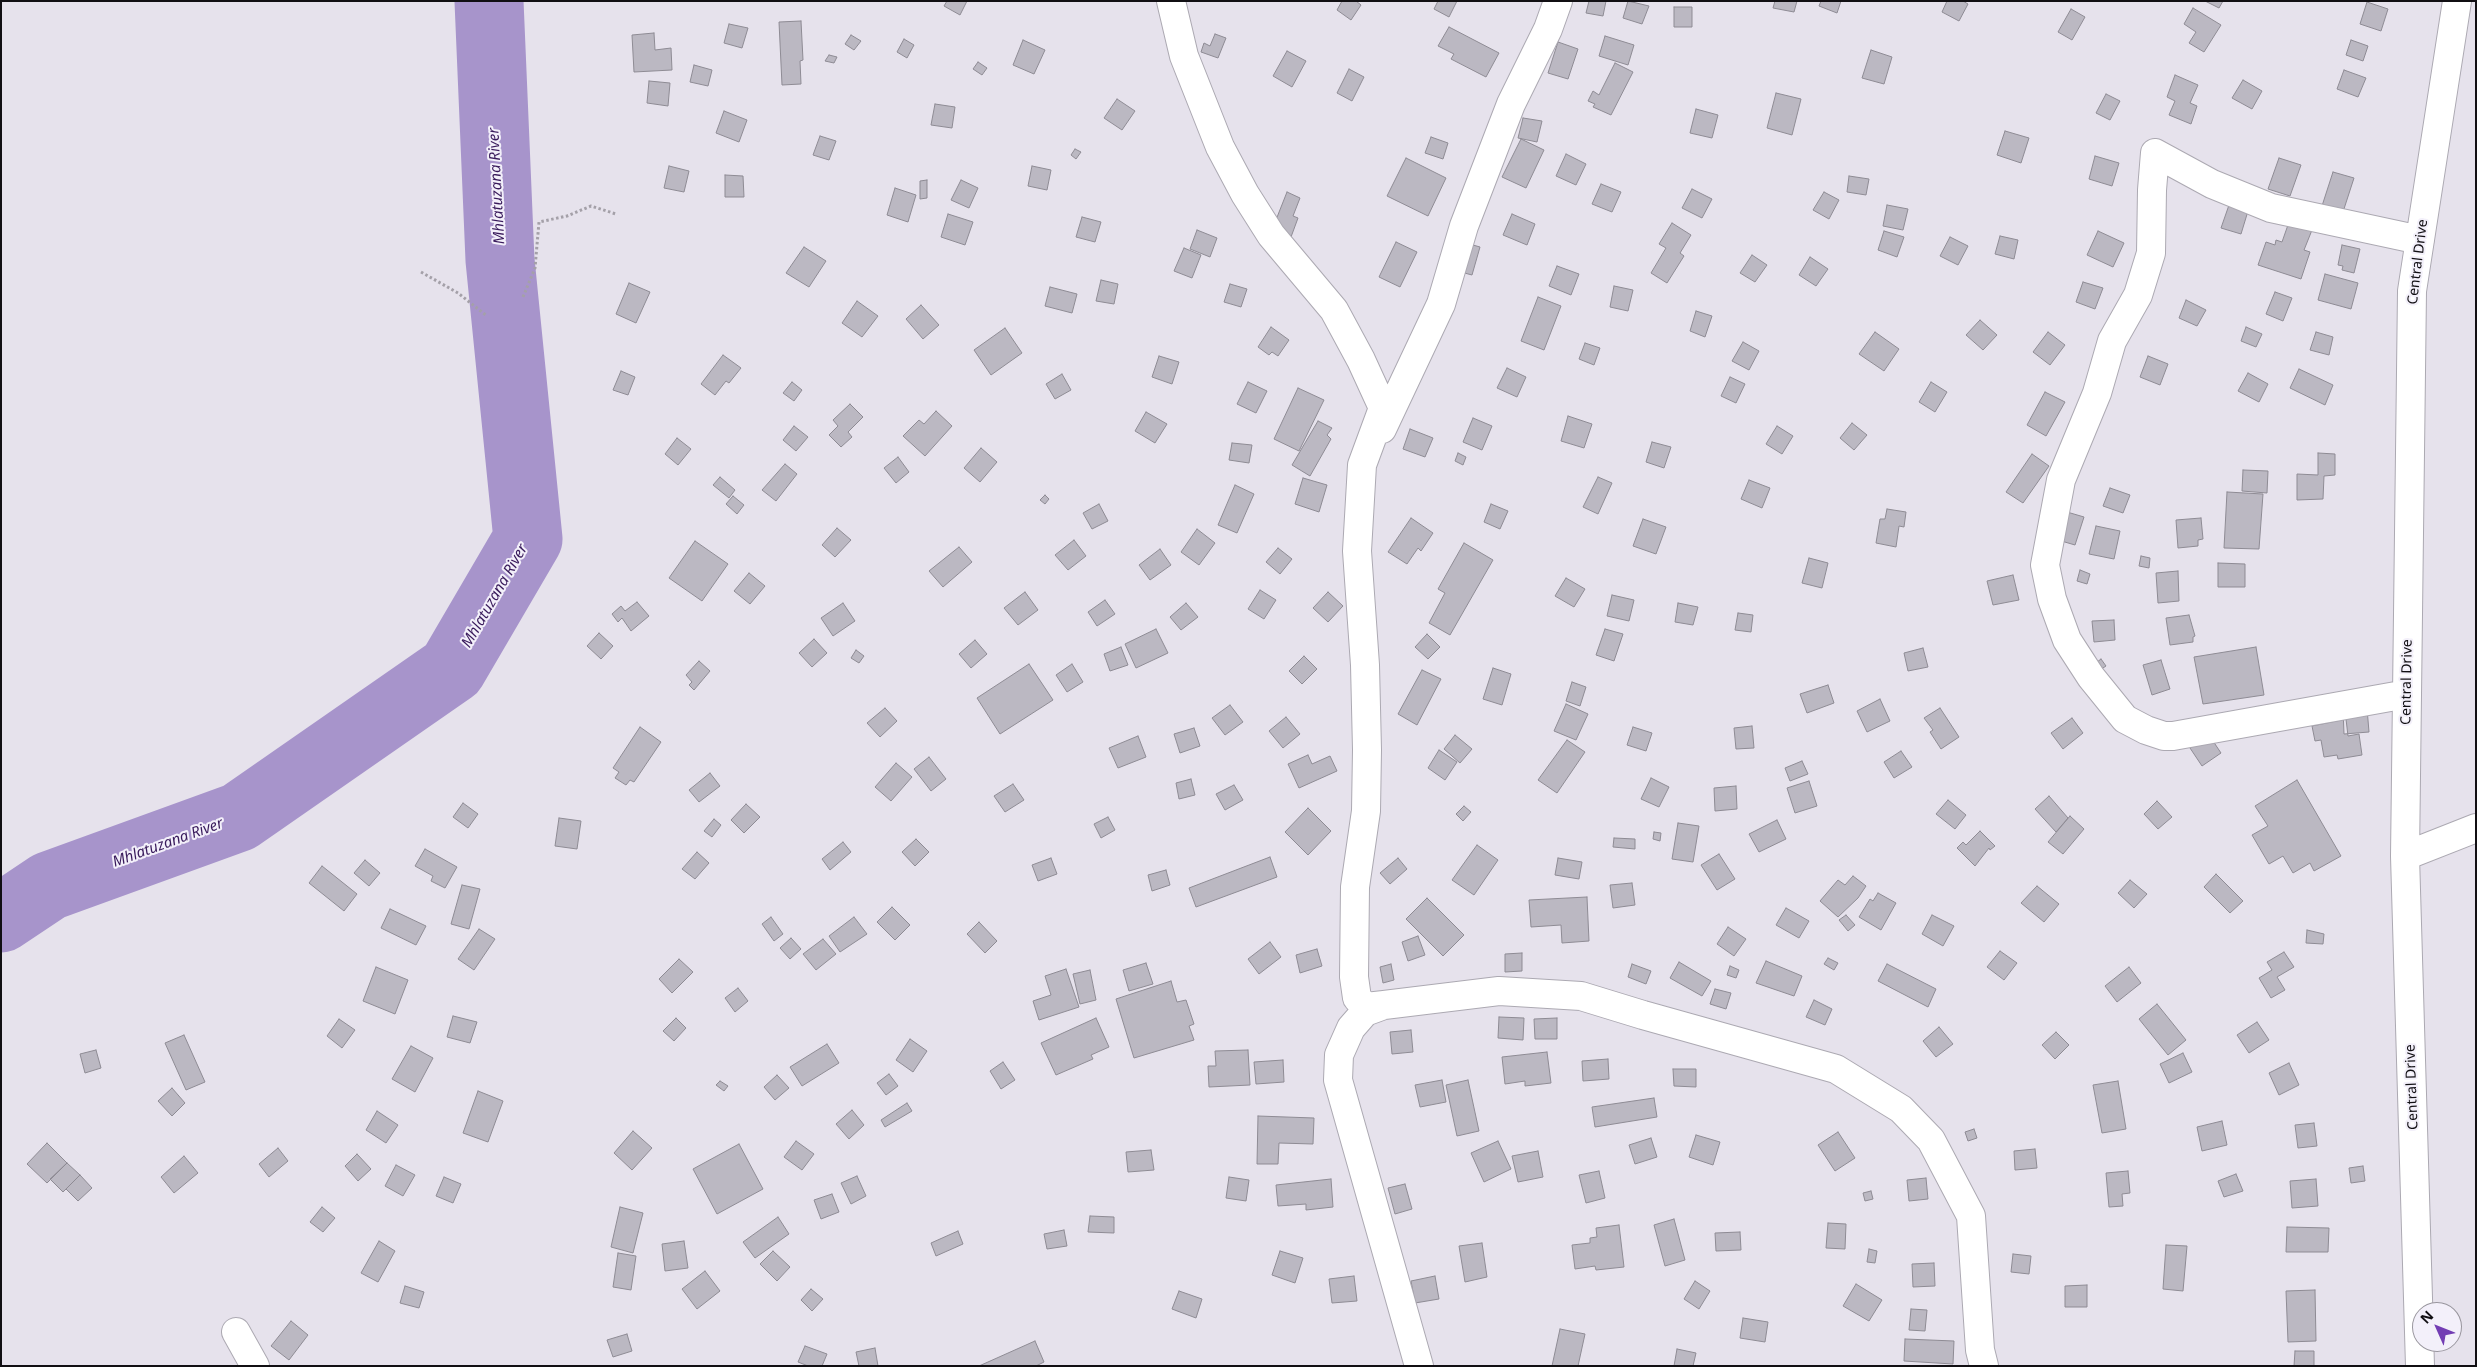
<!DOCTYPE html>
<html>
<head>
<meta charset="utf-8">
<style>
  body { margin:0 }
  #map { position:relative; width:2477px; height:1367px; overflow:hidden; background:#e6e2ec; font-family:"Noto Sans",sans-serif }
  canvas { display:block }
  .frame { position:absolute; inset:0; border:2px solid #110f13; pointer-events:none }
  .north { position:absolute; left:2412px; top:1302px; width:50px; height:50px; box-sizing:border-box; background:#f3f0fa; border:1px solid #99969e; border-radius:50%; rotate:314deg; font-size:14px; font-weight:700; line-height:20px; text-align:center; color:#110f13 }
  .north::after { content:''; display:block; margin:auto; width:18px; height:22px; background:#733db4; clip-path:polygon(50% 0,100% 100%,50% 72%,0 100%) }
</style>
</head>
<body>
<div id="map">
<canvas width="2477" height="1367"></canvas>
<div class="frame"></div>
<div class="north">N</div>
</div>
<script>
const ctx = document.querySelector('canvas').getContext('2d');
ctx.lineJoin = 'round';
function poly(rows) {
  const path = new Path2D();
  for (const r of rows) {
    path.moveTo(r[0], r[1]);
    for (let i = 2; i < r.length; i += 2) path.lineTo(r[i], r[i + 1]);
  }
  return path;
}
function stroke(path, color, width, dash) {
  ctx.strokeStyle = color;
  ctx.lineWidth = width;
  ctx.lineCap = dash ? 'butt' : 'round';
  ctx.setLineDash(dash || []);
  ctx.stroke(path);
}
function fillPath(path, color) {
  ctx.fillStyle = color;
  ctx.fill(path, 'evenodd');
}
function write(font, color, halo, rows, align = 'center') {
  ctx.font = font + ' "Noto Sans",sans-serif';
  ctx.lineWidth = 4;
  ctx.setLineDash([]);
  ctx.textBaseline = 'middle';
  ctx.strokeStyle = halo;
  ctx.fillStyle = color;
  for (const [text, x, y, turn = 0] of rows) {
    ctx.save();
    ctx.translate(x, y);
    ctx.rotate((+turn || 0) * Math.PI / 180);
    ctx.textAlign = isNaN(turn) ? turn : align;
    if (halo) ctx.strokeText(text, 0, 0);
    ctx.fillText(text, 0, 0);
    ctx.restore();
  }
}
stroke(poly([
  [1,918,49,886,239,817,452,669,528,539,500,260,489,1]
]), '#a794cb', 69);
const building = poly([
  [947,1,967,1,960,15,944,6,947,1],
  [1342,1,1356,1,1361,5,1351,20,1337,10,1342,1],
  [1438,1,1457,1,1449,17,1434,9,1438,1],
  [1589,1,1606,1,1603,16,1586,13,1589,1],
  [1628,1,1649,6,1642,24,1623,18,1628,1],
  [1775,1,1797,1,1794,12,1773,8,1775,1],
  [1821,1,1841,1,1837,13,1819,6,1821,1],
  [1947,1,1963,1,1968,4,1959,21,1942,12,1947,1],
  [2205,1,2223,1,2219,8,2205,1],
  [2367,2,2388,9,2381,31,2360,24,2367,2],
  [1674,7,1692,7,1692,27,1674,27,1674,7],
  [2193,8,2221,25,2204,52,2189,43,2196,32,2184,24,2193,8],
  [2071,9,2085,17,2072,40,2058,32,2071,9],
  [801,21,803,60,800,61,801,84,782,85,779,22,801,21],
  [729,24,748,28,742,48,724,43,729,24],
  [1449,27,1499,53,1486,77,1451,59,1454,54,1438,46,1449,27],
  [654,33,655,50,671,48,672,70,634,72,632,35,654,33],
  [1215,34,1226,38,1218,58,1201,52,1204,43,1210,46,1215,34],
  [851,35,861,41,854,50,845,44,851,35],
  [1605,36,1634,45,1628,65,1599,56,1605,36],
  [904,39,914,45,907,58,897,52,904,39],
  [1023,40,1045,50,1034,74,1013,65,1023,40],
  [2351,40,2368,46,2363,61,2346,55,2351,40],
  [1558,42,1578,49,1568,79,1548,73,1558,42],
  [1871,50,1892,57,1884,84,1862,78,1871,50],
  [1287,51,1306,61,1292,87,1273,76,1287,51],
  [829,55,837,57,834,63,825,61,829,55],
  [978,62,987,68,982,75,973,69,978,62],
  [1615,63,1633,72,1611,115,1593,107,1595,104,1588,101,1593,91,1599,95,1615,63],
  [694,65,712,70,708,86,690,82,694,65],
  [1349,69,1364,77,1352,101,1337,93,1349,69],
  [2344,70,2366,78,2358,97,2337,89,2344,70],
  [2175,75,2198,85,2190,103,2197,106,2191,124,2169,115,2175,101,2167,97,2175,75],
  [2243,80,2262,91,2252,109,2232,98,2243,80],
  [649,81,670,83,668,106,647,103,649,81],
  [1776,93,1801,99,1792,135,1767,128,1776,93],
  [2106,94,2120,101,2110,120,2096,113,2106,94],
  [1117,99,1135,111,1122,130,1104,118,1117,99],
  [935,104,955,107,952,128,931,125,935,104],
  [1696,109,1718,115,1712,138,1690,133,1696,109],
  [724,111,747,120,739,142,716,133,724,111],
  [1523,118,1542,121,1537,142,1518,138,1523,118],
  [2005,131,2029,138,2021,163,1997,155,2005,131],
  [820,136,836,141,829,160,813,155,820,136],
  [1431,137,1448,143,1443,159,1425,153,1431,137],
  [1521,139,1544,150,1526,188,1502,177,1521,139],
  [1075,149,1081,152,1076,159,1071,155,1075,149],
  [1566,154,1586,164,1576,185,1556,176,1566,154],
  [2095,156,2119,163,2112,186,2089,179,2095,156],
  [1406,158,1446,178,1428,216,1387,196,1406,158],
  [2279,158,2301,165,2290,196,2268,189,2279,158],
  [669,166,689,171,684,192,664,188,669,166],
  [1032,166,1051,170,1047,190,1028,186,1032,166],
  [2333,172,2354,178,2342,215,2321,209,2333,172],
  [725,175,743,176,744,197,725,197,725,175],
  [1849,176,1869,179,1866,195,1847,192,1849,176],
  [927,180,927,198,920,199,920,181,927,180],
  [961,180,978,188,969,208,951,200,961,180],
  [1601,184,1621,192,1612,212,1592,204,1601,184],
  [895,188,916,195,908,222,887,215,895,188],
  [1692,189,1712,199,1702,218,1682,208,1692,189],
  [1287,192,1300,198,1293,216,1298,218,1291,237,1272,230,1287,192],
  [1824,192,1839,200,1829,219,1813,210,1824,192],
  [1887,205,1908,209,1903,230,1883,226,1887,205],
  [2229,205,2248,211,2241,234,2221,228,2229,205],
  [948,214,973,222,965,245,941,237,948,214],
  [1512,214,1535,224,1527,245,1503,235,1512,214],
  [1082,217,1101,222,1095,242,1076,237,1082,217],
  [2289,222,2312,230,2304,250,2310,252,2301,279,2258,265,2266,242,2275,245,2276,240,2282,242,2289,222],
  [1672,223,1691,235,1680,253,1684,256,1667,283,1651,273,1666,248,1659,244,1672,223],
  [1197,230,1217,238,1210,257,1190,249,1197,230],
  [1884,231,1904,237,1897,257,1878,250,1884,231],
  [2098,231,2124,243,2113,267,2087,255,2098,231],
  [2000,236,2018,240,2014,259,1995,254,2000,236],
  [1950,237,1968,246,1958,265,1940,256,1950,237],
  [1396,242,1417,252,1400,287,1379,277,1396,242],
  [1466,243,1480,247,1472,275,1457,271,1466,243],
  [2342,245,2360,249,2354,273,2342,270,2343,266,2338,265,2342,245],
  [804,247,826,261,809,287,786,273,804,247],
  [1184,248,1201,255,1192,278,1174,271,1184,248],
  [1752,255,1767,265,1755,282,1740,273,1752,255],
  [1810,257,1828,269,1816,286,1799,275,1810,257],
  [1557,266,1579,274,1571,295,1549,286,1557,266],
  [2325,274,2358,283,2351,309,2318,300,2325,274],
  [1101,280,1118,284,1114,304,1096,301,1101,280],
  [2083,282,2103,288,2095,309,2076,302,2083,282],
  [629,283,650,292,636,323,616,314,629,283],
  [1230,284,1247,289,1241,307,1224,302,1230,284],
  [1614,286,1633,290,1628,311,1610,307,1614,286],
  [1050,287,1077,294,1072,313,1045,306,1050,287],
  [2275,292,2292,298,2283,321,2266,314,2275,292],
  [1538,297,1561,306,1544,350,1521,341,1538,297],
  [2186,300,2206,310,2197,326,2179,318,2186,300],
  [857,301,878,316,862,337,842,323,857,301],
  [921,305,939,325,923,339,906,319,921,305],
  [1696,311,1712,316,1705,337,1690,331,1696,311],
  [1980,320,1997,335,1983,350,1966,335,1980,320],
  [1271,327,1289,340,1278,356,1272,352,1269,355,1258,347,1271,327],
  [2246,327,2262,334,2256,347,2241,341,2246,327],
  [1005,328,1022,353,991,375,974,350,1005,328],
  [1875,332,1899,349,1884,371,1859,354,1875,332],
  [2048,332,2065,345,2050,365,2033,352,2048,332],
  [2316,332,2333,337,2329,355,2310,350,2316,332],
  [1743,342,1759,351,1749,370,1732,361,1743,342],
  [1585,343,1600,348,1594,365,1579,359,1585,343],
  [723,355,741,368,729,383,726,381,715,395,701,384,723,355],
  [1159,356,1179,362,1172,384,1152,377,1159,356],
  [2148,356,2168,364,2160,385,2140,377,2148,356],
  [1507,368,1526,377,1517,397,1497,388,1507,368],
  [2299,369,2333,385,2325,405,2290,388,2299,369],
  [621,371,635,377,628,395,613,390,621,371],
  [2248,373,2268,384,2259,402,2238,391,2248,373],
  [1062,374,1071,390,1055,399,1046,384,1062,374],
  [1730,377,1745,384,1736,403,1721,396,1730,377],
  [792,382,802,390,794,401,783,393,792,382],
  [1248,382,1267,391,1256,413,1237,404,1248,382],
  [1931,382,1947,392,1935,412,1919,402,1931,382],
  [1298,388,1324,400,1299,451,1274,439,1298,388],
  [2045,392,2065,402,2046,436,2027,425,2045,392],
  [850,404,863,417,848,432,852,437,841,447,829,435,838,426,833,420,850,404],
  [936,411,952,426,925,456,903,436,919,420,924,424,936,411],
  [1146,412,1167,424,1155,443,1135,431,1146,412],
  [1568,416,1592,424,1584,448,1561,441,1568,416],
  [1473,418,1492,426,1482,450,1463,442,1473,418],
  [1318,421,1332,428,1327,435,1331,439,1310,476,1292,465,1318,421],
  [1852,423,1867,435,1854,450,1840,438,1852,423],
  [794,426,808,437,796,451,783,440,794,426],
  [1777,426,1793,436,1782,454,1766,444,1777,426],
  [1410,429,1433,438,1425,457,1403,449,1410,429],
  [677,438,691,449,678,465,665,454,677,438],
  [1652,442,1671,447,1664,468,1646,462,1652,442],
  [1232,443,1252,445,1249,463,1229,460,1232,443],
  [981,448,997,462,980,482,964,468,981,448],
  [1458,453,1466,457,1463,465,1455,461,1458,453],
  [2318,453,2335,454,2335,475,2324,476,2323,499,2297,500,2297,474,2318,475,2318,453],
  [2032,454,2049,466,2023,503,2006,492,2032,454],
  [898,457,909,472,896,483,884,468,898,457],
  [785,464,797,474,776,501,762,490,785,464],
  [2243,470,2268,471,2267,493,2242,491,2243,470],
  [720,477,735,490,729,498,713,485,720,477],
  [1598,477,1612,483,1598,514,1583,507,1598,477],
  [1303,478,1327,485,1319,512,1295,504,1303,478],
  [1749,480,1770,488,1762,508,1741,499,1749,480],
  [1235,485,1254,494,1237,533,1218,525,1235,485],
  [2110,488,2130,495,2123,513,2103,506,2110,488],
  [2227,492,2263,494,2259,549,2224,548,2227,492],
  [1045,495,1049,499,1045,504,1040,500,1045,495],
  [733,496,744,505,737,514,726,504,733,496],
  [1099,504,1108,521,1092,529,1083,513,1099,504],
  [1491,504,1508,511,1500,529,1484,522,1491,504],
  [1887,509,1906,512,1904,527,1899,526,1896,547,1876,543,1880,519,1885,519,1887,509],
  [2067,512,2084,517,2075,545,2058,540,2067,512],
  [1411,518,1433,533,1421,551,1418,548,1407,564,1388,552,1411,518],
  [2201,518,2203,539,2198,540,2198,546,2178,548,2176,520,2201,518],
  [1643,519,1666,527,1656,554,1633,546,1643,519],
  [2096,526,2120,531,2114,559,2089,554,2096,526],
  [837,528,851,540,835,557,822,545,837,528],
  [1197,529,1215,543,1199,565,1181,552,1197,529],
  [1074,540,1086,556,1068,570,1055,555,1074,540],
  [695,541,728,564,702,601,669,578,695,541],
  [1464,543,1493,560,1450,635,1429,623,1445,593,1438,589,1464,543],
  [959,547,972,562,943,587,929,571,959,547],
  [1278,548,1292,559,1280,574,1266,562,1278,548],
  [1160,549,1171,565,1150,580,1139,565,1160,549],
  [2141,556,2150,558,2149,568,2139,566,2141,556],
  [1809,558,1828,563,1822,588,1802,583,1809,558],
  [2218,563,2245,564,2245,587,2218,587,2218,563],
  [2080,570,2090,574,2087,584,2077,581,2080,570],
  [2178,571,2179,601,2158,603,2156,573,2178,571],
  [749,573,765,586,750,604,734,591,749,573],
  [2013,575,2019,600,1993,605,1987,581,2013,575],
  [1566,578,1585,589,1574,607,1555,596,1566,578],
  [1260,590,1276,600,1264,619,1248,609,1260,590],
  [1025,592,1038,610,1018,625,1004,608,1025,592],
  [1328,592,1343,606,1328,622,1313,608,1328,592],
  [1612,595,1634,600,1629,621,1607,616,1612,595],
  [1105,600,1115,614,1097,626,1088,612,1105,600],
  [637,602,649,616,631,631,622,618,618,622,612,614,621,606,625,611,637,602],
  [843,603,855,621,833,636,821,618,843,603],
  [1186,603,1198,617,1181,630,1170,617,1186,603],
  [1678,603,1698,607,1693,625,1675,622,1678,603],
  [1738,613,1753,615,1751,632,1735,630,1738,613],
  [2189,615,2195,636,2193,637,2193,642,2170,645,2166,618,2189,615],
  [2114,620,2115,640,2094,642,2092,621,2114,620],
  [1156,629,1168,653,1136,668,1125,644,1156,629],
  [1605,629,1623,634,1614,661,1596,655,1605,629],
  [599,633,613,646,601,659,587,646,599,633],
  [1427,634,1440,647,1428,659,1415,647,1427,634],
  [814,639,827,653,812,667,799,653,814,639],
  [975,640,987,654,971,668,959,654,975,640],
  [1121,647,1128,665,1110,671,1104,654,1121,647],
  [2256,647,2264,695,2203,704,2194,657,2256,647],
  [1923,648,1928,667,1908,671,1904,653,1923,648],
  [856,650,864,656,859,663,851,658,856,650],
  [1304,656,1317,669,1302,684,1289,671,1304,656],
  [2101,659,2106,666,2097,672,2092,666,2101,659],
  [2161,660,2170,689,2152,695,2143,665,2161,660],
  [699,661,710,671,694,690,689,685,692,682,686,675,699,661],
  [1029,664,1053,700,1000,734,977,698,1029,664],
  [1072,664,1083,682,1067,692,1056,675,1072,664],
  [1493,668,1511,674,1502,705,1483,699,1493,668],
  [1422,670,1441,679,1417,725,1398,714,1422,670],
  [1572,682,1586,687,1580,706,1566,701,1572,682],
  [1828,685,1834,703,1807,713,1800,694,1828,685],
  [1880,699,1890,721,1867,732,1857,711,1880,699],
  [1566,704,1588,714,1576,740,1554,731,1566,704],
  [1230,705,1243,722,1225,735,1212,718,1230,705],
  [885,708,897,721,880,737,867,723,885,708],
  [1940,708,1959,737,1941,749,1930,732,1933,730,1924,718,1940,708],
  [2367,708,2369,732,2344,734,2343,709,2367,708],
  [1286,717,1300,734,1283,748,1269,731,1286,717],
  [2072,718,2083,733,2063,749,2051,733,2072,718],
  [2346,719,2348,736,2359,734,2362,755,2338,759,2337,755,2324,757,2321,740,2315,741,2312,726,2346,719],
  [1752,726,1754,748,1736,749,1734,728,1752,726],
  [640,727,661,742,634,782,630,780,626,785,615,778,619,772,613,768,640,727],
  [1633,727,1652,733,1646,751,1627,745,1633,727],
  [1194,728,1200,746,1180,753,1174,734,1194,728],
  [2207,732,2221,753,2202,766,2188,745,2207,732],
  [1455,735,1472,749,1460,763,1444,749,1455,735],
  [1138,736,1146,757,1118,768,1109,748,1138,736],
  [1567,740,1585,752,1557,793,1538,780,1567,740],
  [1439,750,1457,762,1445,780,1428,768,1439,750],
  [1901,751,1912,767,1894,778,1884,762,1901,751],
  [1308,755,1312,764,1330,756,1337,771,1299,788,1288,764,1308,755],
  [929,757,946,779,931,791,914,769,929,757],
  [1802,761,1808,774,1790,781,1785,768,1802,761],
  [896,763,912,777,891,801,875,787,896,763],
  [710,773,720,786,699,802,689,790,710,773],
  [1651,778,1669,787,1659,807,1641,799,1651,778],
  [1191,779,1195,795,1179,799,1176,783,1191,779],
  [2297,780,2341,856,2314,871,2310,863,2293,873,2283,856,2269,864,2252,835,2268,826,2255,806,2297,780],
  [1809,781,1817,806,1795,813,1787,788,1809,781],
  [1013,784,1024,800,1005,812,994,796,1013,784],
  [1234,785,1243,800,1225,810,1216,794,1234,785],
  [1736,786,1737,809,1715,811,1714,788,1736,786],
  [2049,796,2068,818,2056,832,2035,809,2049,796],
  [1948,800,1966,815,1955,829,1936,814,1948,800],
  [2157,801,2172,817,2158,829,2144,814,2157,801],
  [463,803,478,814,468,828,453,817,463,803],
  [746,804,760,817,744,833,731,820,746,804],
  [1464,806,1471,812,1463,821,1456,814,1464,806],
  [1308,808,1331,831,1308,855,1285,832,1308,808],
  [2070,816,2084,829,2063,854,2048,842,2070,816],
  [1108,817,1115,830,1101,838,1094,824,1108,817],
  [559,818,581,821,577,849,555,846,559,818],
  [714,819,721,825,712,837,704,831,714,819],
  [1777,820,1786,839,1759,852,1749,834,1777,820],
  [1678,823,1699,826,1693,862,1672,859,1678,823],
  [1980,831,1995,846,1990,850,1989,848,1975,866,1957,848,1963,842,1966,845,1980,831],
  [1654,832,1661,833,1660,841,1653,839,1654,832],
  [1614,838,1635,839,1635,849,1613,847,1614,838],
  [916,839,929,852,915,866,902,852,916,839],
  [843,842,851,852,830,870,822,859,843,842],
  [1477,845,1498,860,1474,895,1452,880,1477,845],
  [425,849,457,867,445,888,431,881,433,876,415,866,425,849],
  [697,852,709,863,695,879,682,869,697,852],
  [1719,854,1735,879,1717,890,1701,865,1719,854],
  [1270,857,1277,877,1196,907,1189,888,1270,857],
  [1051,858,1057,874,1038,881,1032,865,1051,858],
  [1398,858,1407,869,1390,884,1380,873,1398,858],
  [1558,858,1582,862,1579,879,1555,875,1558,858],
  [365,860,380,873,369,886,354,873,365,860],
  [322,866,357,894,344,911,309,883,322,866],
  [1166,870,1170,885,1152,891,1148,875,1166,870],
  [2216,874,2243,901,2230,913,2204,887,2216,874],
  [1853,876,1866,886,1858,898,1838,917,1820,901,1838,880,1845,885,1853,876],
  [2130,880,2147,894,2134,908,2118,893,2130,880],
  [1632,883,1635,905,1613,908,1610,885,1632,883],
  [462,885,480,889,469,929,451,924,462,885],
  [2037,886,2059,904,2044,922,2021,903,2037,886],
  [1878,893,1896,903,1881,930,1859,917,1870,899,1873,901,1878,893],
  [1587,897,1589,941,1562,943,1561,925,1531,927,1529,900,1587,897],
  [1427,898,1464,935,1443,956,1406,919,1427,898],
  [892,907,910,925,895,940,877,922,892,907],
  [1786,908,1809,921,1799,938,1776,925,1786,908],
  [390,909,426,926,416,945,381,928,390,909],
  [1846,915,1855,925,1848,931,1839,920,1846,915],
  [1932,915,1954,926,1943,946,1922,934,1932,915],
  [771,917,783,934,774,941,762,924,771,917],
  [854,917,867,934,840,952,829,936,854,917],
  [979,922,997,941,985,953,967,934,979,922],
  [1728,927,1746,939,1734,956,1717,944,1728,927],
  [479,929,495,939,474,970,458,959,479,929],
  [2307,930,2324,934,2323,944,2306,943,2307,930],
  [1418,936,1425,955,1408,961,1402,942,1418,936],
  [791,938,801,949,790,959,780,948,791,938],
  [823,939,836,954,816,970,803,954,823,939],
  [1270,942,1281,957,1259,974,1248,959,1270,942],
  [1317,949,1322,966,1300,973,1296,955,1317,949],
  [2000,951,2017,963,2004,980,1987,967,2000,951],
  [2284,952,2294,967,2277,977,2285,990,2271,998,2259,978,2272,970,2267,962,2284,952],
  [1522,953,1522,971,1505,972,1505,954,1522,953],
  [1828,958,1838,963,1834,970,1824,964,1828,958],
  [679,959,693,972,672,993,659,979,679,959],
  [1766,961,1802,976,1794,996,1756,983,1766,961],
  [1679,962,1711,981,1702,996,1670,978,1679,962],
  [1146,963,1153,984,1129,991,1123,970,1146,963],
  [1391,964,1394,980,1383,983,1380,967,1391,964],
  [1632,964,1651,971,1646,984,1628,977,1632,964],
  [1887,964,1936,989,1928,1007,1878,981,1887,964],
  [1730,966,1739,970,1736,978,1727,975,1730,966],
  [376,967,408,980,395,1014,363,1001,376,967],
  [2129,967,2141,983,2117,1002,2105,986,2129,967],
  [1066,969,1079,1007,1039,1020,1033,1001,1051,995,1045,976,1066,969],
  [1090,970,1096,1000,1080,1004,1073,974,1090,970],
  [1171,981,1177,1002,1186,1000,1194,1024,1189,1026,1194,1040,1134,1058,1116,999,1171,981],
  [738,988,748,1001,735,1012,725,998,738,988],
  [1715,989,1731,993,1726,1009,1710,1004,1715,989],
  [1814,1000,1832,1009,1825,1025,1806,1017,1814,1000],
  [2157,1004,2186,1040,2168,1055,2139,1019,2157,1004],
  [453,1016,477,1022,470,1043,447,1037,453,1016],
  [1499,1017,1524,1018,1523,1040,1498,1038,1499,1017],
  [676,1018,686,1028,674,1041,663,1031,676,1018],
  [1096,1018,1109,1047,1091,1055,1093,1059,1056,1075,1041,1043,1096,1018],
  [1557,1018,1557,1039,1535,1039,1534,1019,1557,1018],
  [339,1019,355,1030,342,1048,327,1036,339,1019],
  [2257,1022,2269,1040,2249,1053,2237,1035,2257,1022],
  [1939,1027,1953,1044,1936,1057,1923,1041,1939,1027],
  [1411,1030,1413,1052,1392,1054,1390,1032,1411,1030],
  [2056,1032,2069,1045,2055,1059,2042,1045,2056,1032],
  [184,1035,205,1082,186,1090,165,1043,184,1035],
  [910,1039,927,1051,913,1072,896,1060,910,1039],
  [827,1044,839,1063,802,1086,790,1067,827,1044],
  [411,1046,433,1058,415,1092,392,1079,411,1046],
  [96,1050,101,1068,85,1073,80,1054,96,1050],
  [1248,1050,1250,1085,1209,1087,1208,1066,1216,1066,1215,1051,1248,1050],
  [1547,1052,1551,1083,1525,1086,1525,1081,1505,1084,1502,1057,1547,1052],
  [2183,1053,2192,1072,2169,1083,2160,1064,2183,1053],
  [1608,1059,1609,1079,1583,1081,1582,1061,1608,1059],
  [1283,1060,1284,1082,1256,1084,1254,1062,1283,1060],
  [1003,1062,1015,1080,1001,1089,990,1071,1003,1062],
  [2289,1063,2299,1085,2279,1095,2269,1073,2289,1063],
  [1673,1069,1696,1069,1696,1087,1674,1086,1673,1069],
  [889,1074,898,1086,886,1095,877,1083,889,1074],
  [777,1075,789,1088,775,1100,764,1087,777,1075],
  [1442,1080,1446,1102,1420,1107,1415,1085,1442,1080],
  [1468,1080,1479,1131,1457,1136,1446,1085,1468,1080],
  [720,1081,728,1086,724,1091,716,1085,720,1081],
  [2118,1081,2126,1129,2102,1133,2093,1085,2118,1081],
  [172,1088,185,1103,172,1116,158,1101,172,1088],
  [478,1091,503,1101,488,1142,463,1133,478,1091],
  [1654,1098,1657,1117,1595,1127,1592,1107,1654,1098],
  [907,1103,912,1111,885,1127,881,1120,907,1103],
  [852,1110,864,1125,849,1139,836,1124,852,1110],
  [377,1111,398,1125,386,1143,366,1130,377,1111],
  [1258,1116,1314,1118,1313,1144,1279,1143,1278,1164,1257,1164,1258,1116],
  [2222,1121,2227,1145,2202,1151,2197,1127,2222,1121],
  [2314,1123,2317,1146,2298,1148,2295,1125,2314,1123],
  [1974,1129,1977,1138,1968,1141,1965,1132,1974,1129],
  [633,1131,652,1148,632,1170,614,1153,633,1131],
  [1838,1132,1855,1158,1835,1171,1818,1145,1838,1132],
  [1696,1135,1720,1142,1713,1165,1689,1157,1696,1135],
  [1651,1138,1657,1157,1635,1164,1629,1145,1651,1138],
  [796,1141,814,1154,802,1170,784,1157,796,1141],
  [1498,1141,1511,1169,1484,1182,1471,1153,1498,1141],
  [47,1143,67,1163,47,1183,27,1164,47,1143],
  [739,1144,763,1189,717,1214,693,1169,739,1144],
  [278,1148,288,1161,269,1177,259,1164,278,1148],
  [2035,1149,2037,1168,2015,1170,2014,1151,2035,1149],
  [1151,1150,1154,1170,1128,1172,1126,1152,1151,1150],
  [1538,1151,1543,1177,1518,1182,1512,1156,1538,1151],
  [357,1154,371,1169,358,1181,345,1166,357,1154],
  [184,1156,198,1173,174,1193,161,1177,184,1156],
  [67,1163,80,1175,63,1192,50,1179,67,1163],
  [396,1165,415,1175,403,1196,385,1186,396,1165],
  [2363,1166,2365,1181,2351,1183,2349,1168,2363,1166],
  [1599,1171,1605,1198,1586,1203,1579,1175,1599,1171],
  [2128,1171,2130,1193,2122,1194,2123,1206,2109,1207,2106,1173,2128,1171],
  [2236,1174,2243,1191,2224,1197,2218,1181,2236,1174],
  [80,1175,92,1188,78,1201,66,1189,80,1175],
  [857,1176,866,1196,851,1204,841,1183,857,1176],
  [444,1177,461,1184,453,1203,436,1196,444,1177],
  [1229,1177,1249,1180,1246,1201,1226,1198,1229,1177],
  [1926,1178,1928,1199,1909,1201,1907,1180,1926,1178],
  [1331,1179,1333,1207,1306,1210,1306,1204,1278,1206,1276,1185,1331,1179],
  [2316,1179,2318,1206,2292,1208,2290,1181,2316,1179],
  [1405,1184,1412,1209,1395,1214,1388,1188,1405,1184],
  [1871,1191,1873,1199,1865,1201,1863,1193,1871,1191],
  [832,1194,839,1212,821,1219,814,1200,832,1194],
  [322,1207,335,1218,323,1232,310,1222,322,1207],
  [620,1207,643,1213,633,1253,611,1247,620,1207],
  [1090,1216,1114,1217,1114,1233,1088,1232,1090,1216],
  [778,1217,789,1234,755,1258,743,1242,778,1217],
  [1674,1219,1685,1260,1665,1266,1654,1225,1674,1219],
  [1828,1223,1846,1224,1845,1249,1826,1248,1828,1223],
  [1619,1225,1624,1267,1596,1270,1595,1266,1575,1269,1572,1245,1590,1243,1590,1238,1597,1237,1596,1228,1619,1225],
  [2287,1227,2329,1228,2328,1252,2286,1252,2287,1227],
  [1064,1230,1067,1246,1047,1249,1044,1234,1064,1230],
  [958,1231,963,1244,936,1256,931,1243,958,1231],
  [1740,1232,1741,1250,1716,1251,1715,1233,1740,1232],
  [379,1241,395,1251,378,1282,361,1273,379,1241],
  [684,1241,688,1268,665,1271,662,1244,684,1241],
  [1482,1243,1487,1277,1465,1282,1459,1246,1482,1243],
  [2166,1245,2187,1246,2183,1291,2163,1289,2166,1245],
  [1869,1249,1877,1251,1875,1263,1867,1262,1869,1249],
  [773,1251,790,1267,777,1281,760,1264,773,1251],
  [1280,1251,1303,1258,1295,1283,1272,1275,1280,1251],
  [618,1253,636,1256,631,1290,613,1287,618,1253],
  [2013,1254,2031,1256,2029,1274,2011,1272,2013,1254],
  [1934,1263,1935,1286,1913,1287,1912,1264,1934,1263],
  [705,1271,720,1291,697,1309,682,1289,705,1271],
  [1354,1276,1357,1301,1332,1303,1329,1279,1354,1276],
  [1435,1276,1439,1299,1415,1303,1411,1281,1435,1276],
  [1695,1281,1710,1291,1699,1309,1684,1299,1695,1281],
  [1856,1284,1882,1300,1869,1321,1843,1306,1856,1284],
  [2087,1285,2087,1307,2065,1307,2065,1286,2087,1285],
  [405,1286,424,1292,419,1308,400,1303,405,1286],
  [811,1289,823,1299,812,1311,801,1300,811,1289],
  [2315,1290,2316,1341,2288,1342,2286,1291,2315,1290],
  [1179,1291,1202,1299,1196,1318,1172,1309,1179,1291],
  [1911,1309,1927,1310,1925,1331,1909,1330,1911,1309],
  [1743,1318,1768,1322,1765,1342,1740,1338,1743,1318],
  [291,1321,308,1335,289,1360,271,1346,291,1321],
  [1560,1329,1585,1334,1578,1366,1552,1366,1560,1329],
  [627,1334,632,1351,613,1357,607,1340,627,1334],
  [1905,1339,1954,1341,1953,1364,1904,1361,1905,1339],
  [1035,1341,1044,1362,1036,1366,979,1366,1035,1341],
  [805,1346,827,1354,822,1366,808,1366,798,1362,805,1346],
  [875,1348,878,1366,859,1366,856,1352,875,1348],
  [1677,1349,1696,1353,1693,1366,1674,1366,1677,1349],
  [2295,1351,2314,1351,2314,1366,2294,1366,2295,1351]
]);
fillPath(building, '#bbb8c2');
stroke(building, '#8e8b94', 1);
const street = poly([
  [1171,1,1184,56,1220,147,1245,194,1271,235,1334,310,1361,360,1383,408,1362,465,1357,551,1365,665,1367,750,1366,811,1355,887,1354,977,1357,998,1366,1007,1384,1005],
  [1382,429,1441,304,1464,226,1511,104,1548,29,1558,1],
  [2407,694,2173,736,2164,736,2146,730,2125,719,2091,677,2067,640,2052,599,2045,565,2061,480,2097,393,2112,341,2138,295,2151,253,2152,190,2155,153,2212,184,2271,208,2420,240],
  [2405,856,2476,828],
  [236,1332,255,1366],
  [1419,1366,1338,1080,1339,1055,1351,1028,1365,1012,1384,1005,1499,991,1581,996,1643,1015,1836,1069,1901,1109,1931,1140,1971,1216,1980,1350,1984,1366],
  [2420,1366,2405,856,2412,291,2457,1]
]);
stroke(street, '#aca9b2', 30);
stroke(poly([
  [421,272,458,293,487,316],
  [523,297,535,268,539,222,567,216,591,206,616,214]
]), '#a4a0a8', 3, [2.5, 2.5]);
stroke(street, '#fff', 28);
write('14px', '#110f13', '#f3f0fa', [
  ["Central Drive",2418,262,-83],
  ["Central Drive",2407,682,-89],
  ["Central Drive",2412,1087,-92]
]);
write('italic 15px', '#381a5b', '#f3f0fa', [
  ["Mhlatuzana River",497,186,-93],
  ["Mhlatuzana River",495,596,-60],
  ["Mhlatuzana River",168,843,-20]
]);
</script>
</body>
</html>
